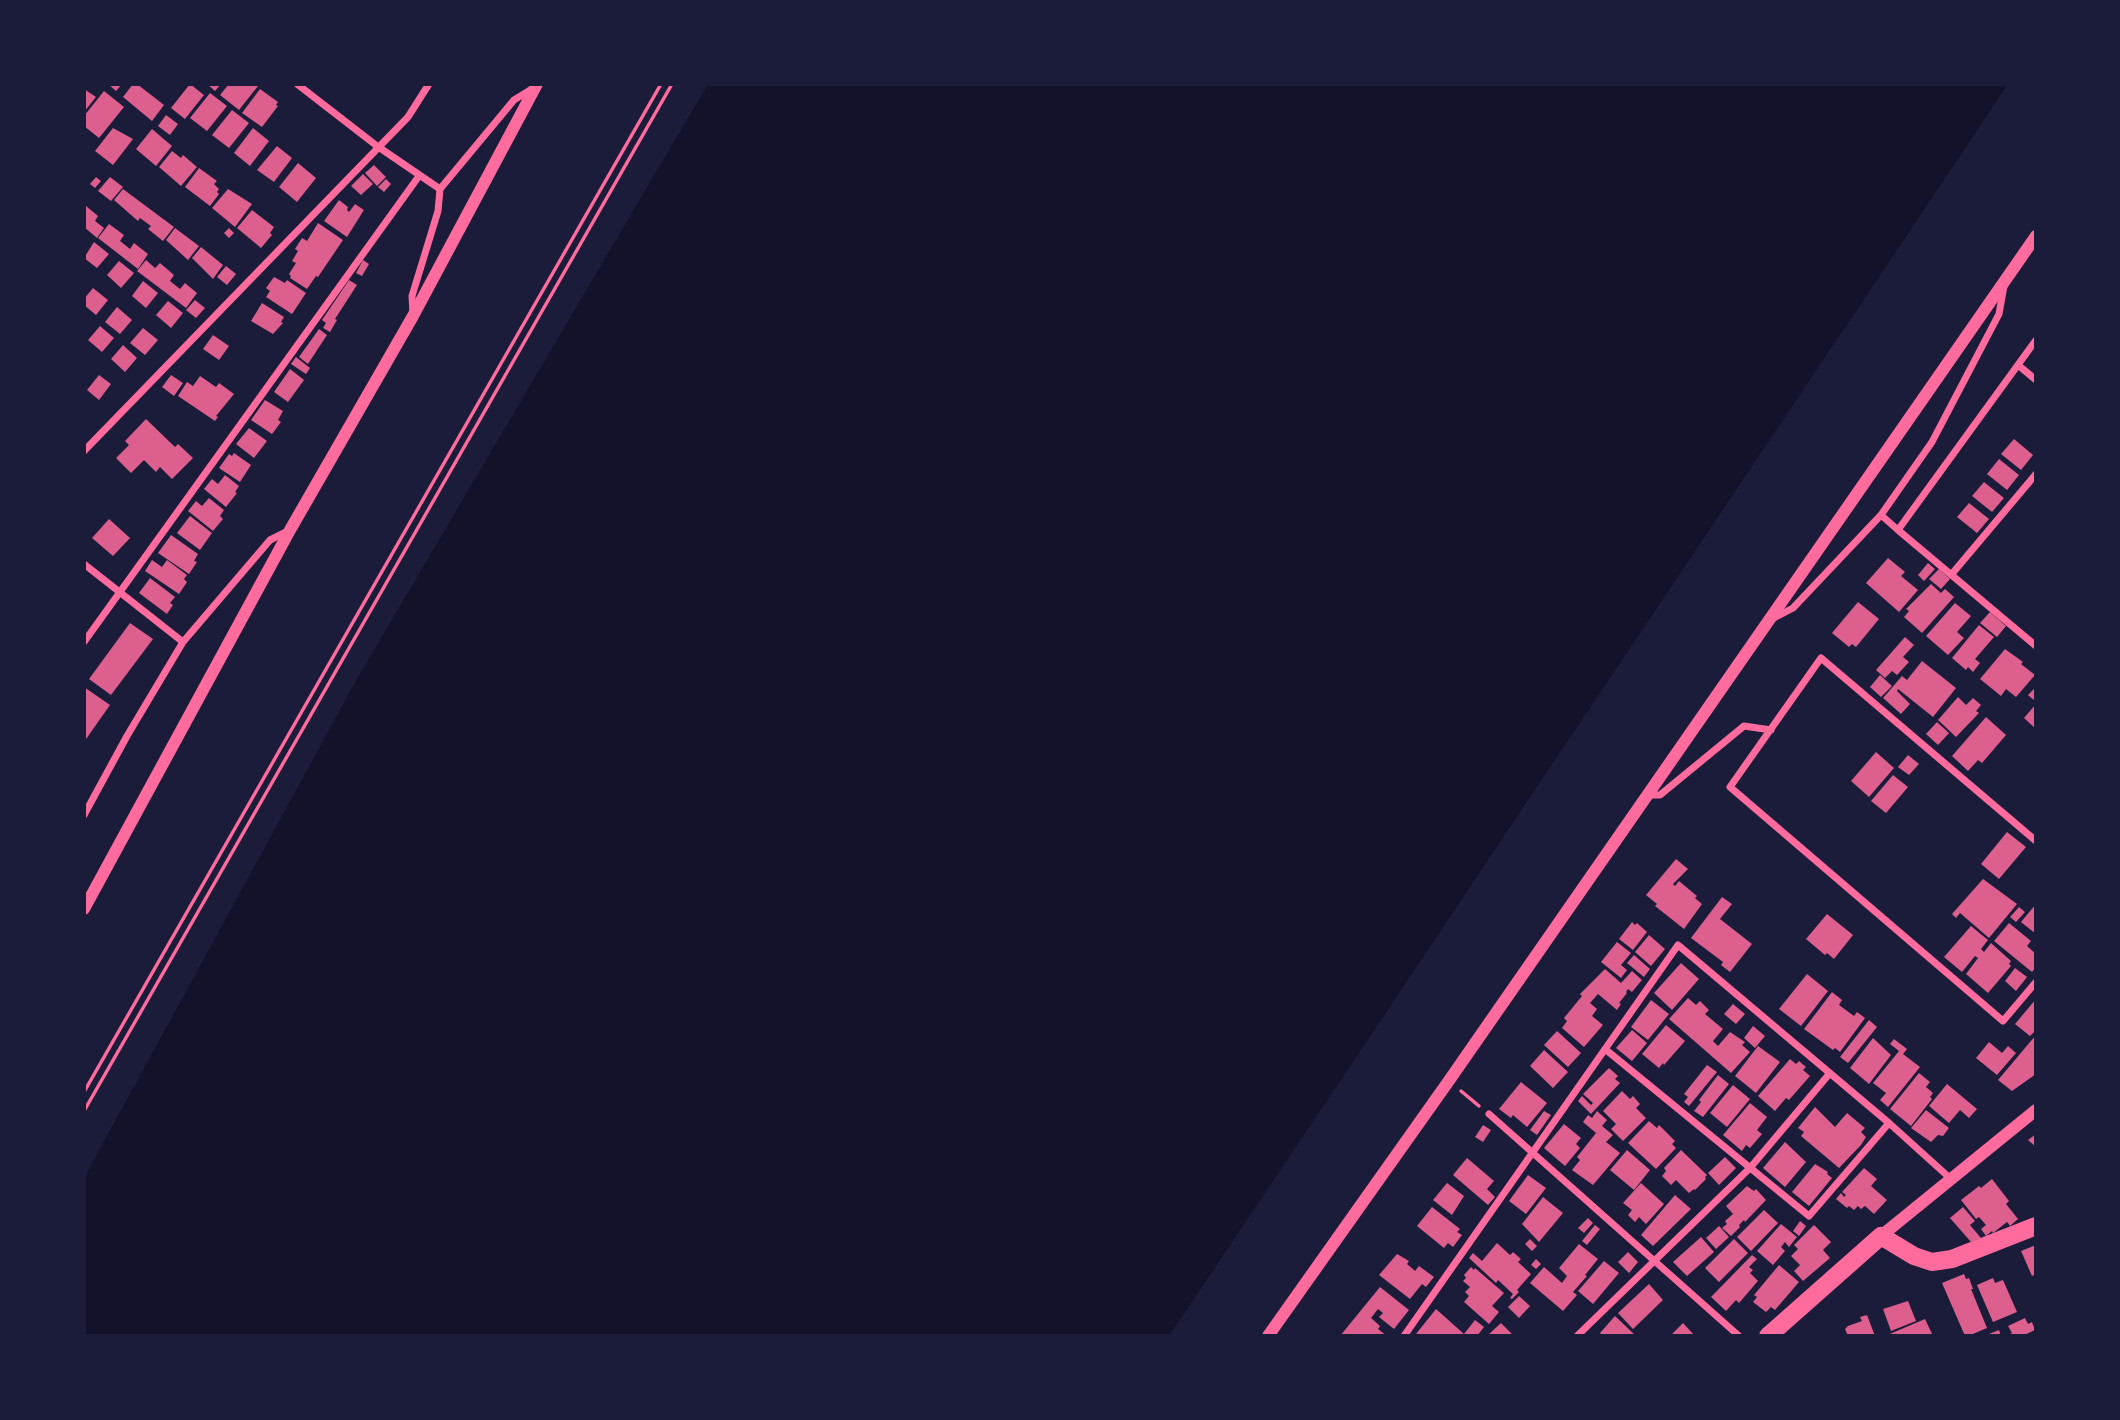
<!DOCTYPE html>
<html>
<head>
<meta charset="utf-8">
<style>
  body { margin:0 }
  #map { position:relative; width:2120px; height:1420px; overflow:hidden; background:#1b1b3a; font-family:Raleway,sans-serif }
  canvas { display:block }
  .frame { position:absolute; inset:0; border:86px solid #1b1b3a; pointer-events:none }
</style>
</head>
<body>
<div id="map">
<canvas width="2120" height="1420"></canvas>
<div class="frame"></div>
</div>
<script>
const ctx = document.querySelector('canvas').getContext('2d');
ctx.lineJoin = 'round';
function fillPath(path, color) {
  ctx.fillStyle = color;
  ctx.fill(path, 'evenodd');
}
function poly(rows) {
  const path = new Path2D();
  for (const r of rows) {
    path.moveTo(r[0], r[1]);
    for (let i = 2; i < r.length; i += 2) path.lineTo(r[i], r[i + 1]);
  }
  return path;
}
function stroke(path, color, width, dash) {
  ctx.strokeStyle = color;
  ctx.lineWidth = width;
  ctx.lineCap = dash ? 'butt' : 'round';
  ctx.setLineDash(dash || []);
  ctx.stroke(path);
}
fillPath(poly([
  [708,84,2008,84,1169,1336,84,1336,84,1178,357,679]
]), '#12122b');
fillPath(poly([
  [108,84,122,84,116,91],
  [133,84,137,84,164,105,152,121,123,97],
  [190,84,204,95,185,119,171,108],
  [207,84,221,84,215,91],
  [229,84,256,84,258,86,239,110,220,95],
  [84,89,96,97,84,112],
  [260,89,278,102,276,105,278,106,262,127,242,113],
  [104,91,124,107,99,138,84,126,84,116],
  [210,93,227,106,207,131,190,118],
  [232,110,249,123,229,148,212,135],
  [166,115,178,124,170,135,158,126],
  [113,128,133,139,113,165,95,151],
  [253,128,269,141,250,166,234,153],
  [152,129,172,146,156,166,136,149],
  [277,146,292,158,274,182,257,170],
  [172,151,181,158,183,155,197,167,181,186,159,167],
  [298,163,316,178,297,202,279,187],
  [374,165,386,177,377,186,365,173],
  [199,168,217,181,214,184,219,189,217,192,219,194,210,206,185,187],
  [363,174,373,184,361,195,351,186],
  [96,177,101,181,95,188,90,184],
  [110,177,123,187,111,201,98,191],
  [386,179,391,184,384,192,378,187],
  [123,189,174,227,163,241,148,229,151,226,140,218,138,221,114,200],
  [228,189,252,204,235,227,212,208],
  [339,200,348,207,347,210,349,212,355,204,364,210,347,237,324,221],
  [86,206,98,216,95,221,104,228,97,238,84,227],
  [252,210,274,227,270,233,272,235,261,248,237,228],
  [318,223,343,240,318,277,316,276,307,289,290,278,291,276,289,274,296,263,292,261,298,251,295,249,302,238,307,241],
  [109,224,124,235,120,241,130,249,134,243,148,254,138,269,98,238],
  [175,228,199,246,188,260,166,240],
  [229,228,234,233,229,238,224,233],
  [94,242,109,254,97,268,84,258],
  [201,247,223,265,213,279,192,258],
  [146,260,155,268,160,263,174,275,170,281,180,289,185,283,197,293,186,308,137,271],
  [363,260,369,264,362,276,356,273],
  [119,261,134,273,121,288,107,275],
  [226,266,236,274,227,285,217,277],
  [274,277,285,283,287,280,306,293,292,314,266,297,270,291,266,288],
  [349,280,357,285,335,319,337,320,330,332,323,328,326,323,322,320],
  [143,281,158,293,146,308,132,296],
  [93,288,108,300,96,315,84,305,84,299],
  [195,300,205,308,196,318,186,310],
  [168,301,183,313,171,328,156,315],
  [262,303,284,317,281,322,283,323,273,334,251,321],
  [117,307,132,320,120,334,105,322],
  [100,326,114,338,102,352,88,340],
  [143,328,158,340,145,355,130,343],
  [319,329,327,335,308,364,299,357],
  [213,335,229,346,219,360,203,349],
  [123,345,137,358,125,372,111,359],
  [296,357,310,368,306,374,291,364],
  [290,369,304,380,288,402,274,392],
  [99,375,111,384,99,400,87,390],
  [171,375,183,383,174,396,162,387],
  [200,376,216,387,219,383,234,394,216,416,218,417,215,421,178,396,187,382,193,386],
  [265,400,283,411,278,420,281,422,272,434,251,420],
  [146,419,175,447,178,444,193,458,172,479,160,467,156,472,144,460,131,473,116,458,129,445,125,441],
  [249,428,267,441,254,458,236,444],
  [2014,439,2033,455,2021,470,2001,454],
  [234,453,251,465,240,482,219,468,229,454,232,456],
  [1999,459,2019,475,2007,490,1987,474],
  [225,475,239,486,235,492,237,493,226,507,204,489,212,479,218,484],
  [1984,482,2004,498,1992,512,1972,496],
  [209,498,224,510,220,516,223,519,213,531,188,511,196,501,202,506],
  [1969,503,1989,519,1977,533,1957,517],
  [190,516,212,533,200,550,177,533],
  [109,519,130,538,113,556,92,538],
  [171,535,198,554,194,561,197,562,189,574,158,553],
  [1888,558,1905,572,1901,576,1918,590,1899,612,1866,583],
  [152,560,162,567,167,560,187,575,184,579,187,582,179,594,145,571],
  [1928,563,1935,569,1924,581,1918,575],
  [1939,569,1950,579,1941,589,1929,579],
  [150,578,175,597,170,603,173,605,167,614,139,593],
  [1931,584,1941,593,1945,589,1954,597,1922,633,1904,617,1909,611,1906,609],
  [1858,602,1879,619,1856,647,1852,644,1849,647,1832,633],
  [1955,603,1971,616,1957,632,1964,638,1948,655,1926,636],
  [1990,612,2006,626,1997,637,1980,623],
  [130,623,153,639,111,695,89,679],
  [1979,625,1994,637,1975,659,1980,663,1973,672,1968,667,1966,670,1952,658],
  [1905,637,1914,645,1903,657,1909,662,1897,675,1892,671,1885,678,1876,670],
  [2005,649,2023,662,2021,664,2035,675,2016,697,2006,689,2001,696,1980,679],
  [1922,661,1956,688,1933,717,1898,689,1897,691,1910,704,1901,714,1883,698,1902,676,1907,680],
  [1880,675,1892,686,1881,697,1870,687],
  [84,687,110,705,84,742],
  [2036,687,2036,699,2035,701,2028,695],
  [1958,697,1966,705,1973,698,1981,705,1976,711,1979,713,1956,737,1938,720],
  [2036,704,2036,729,2024,718],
  [1986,717,2006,735,1982,763,1978,760,1968,771,1952,756],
  [1937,722,1949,733,1938,745,1926,734],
  [1876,752,1894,768,1869,797,1851,781],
  [1908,755,1919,764,1909,775,1898,767],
  [1893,775,1908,787,1886,813,1871,801],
  [2007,832,2026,847,1999,879,1981,864],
  [1676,859,1688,869,1673,884,1675,886,1679,881,1697,896,1695,898,1702,904,1684,929,1655,906,1657,904,1646,895],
  [1983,879,2017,904,1989,938,1960,913,1956,918,1952,914],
  [1722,897,1732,904,1720,919,1752,944,1730,972,1721,965,1723,962,1691,938],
  [2036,904,2036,934,2021,922],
  [2019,907,2025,912,2016,922,2010,917],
  [1827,914,1853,935,1834,959,1827,953,1825,955,1806,939],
  [1632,922,1635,925,1637,923,1647,932,1633,950,1619,939],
  [2009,923,2031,941,2027,946,2036,954,2036,967,2032,972,1994,941],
  [1971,926,1988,940,1981,949,1984,952,1991,943,2011,961,2009,964,2011,966,1988,993,1966,974,1978,958,1975,956,1962,972,1944,957],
  [1649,935,1665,949,1651,966,1635,952],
  [1617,942,1631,953,1621,965,1627,970,1621,978,1601,962],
  [1634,955,1650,969,1644,977,1627,963],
  [1681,963,1699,979,1672,1010,1654,993],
  [2015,968,2027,977,2016,991,2005,981],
  [1605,969,1621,983,1632,971,1642,980,1632,992,1628,989,1626,992,1627,993,1619,1003,1621,1004,1617,1010,1598,994,1590,1003,1597,1009,1592,1016,1603,1025,1584,1047,1562,1028,1567,1021,1564,1018,1582,996,1580,994],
  [1807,974,1828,991,1801,1026,1779,1009],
  [1832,992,1842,1000,1839,1005,1854,1016,1857,1012,1865,1018,1840,1052,1835,1048,1833,1050,1804,1029],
  [1688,998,1696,1005,1700,1001,1709,1010,1705,1014,1723,1029,1713,1041,1718,1046,1730,1032,1745,1042,1742,1045,1750,1052,1731,1073,1669,1019],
  [2036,999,2036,1032,2035,1031,2030,1036,2015,1024],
  [1651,1000,1669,1014,1648,1040,1631,1027],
  [1733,1004,1745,1014,1736,1024,1724,1014],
  [1869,1020,1877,1027,1848,1063,1840,1057],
  [1666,1025,1685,1041,1664,1065,1663,1063,1659,1068,1642,1054],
  [1753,1026,1765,1036,1755,1048,1744,1038],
  [1632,1030,1647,1043,1632,1061,1616,1048],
  [1557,1031,1581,1053,1568,1067,1544,1045],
  [2036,1035,2036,1074,2012,1091,1998,1080],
  [1873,1038,1891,1055,1869,1084,1850,1068],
  [1894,1039,1907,1049,1903,1054,1920,1067,1888,1107,1880,1100,1886,1093,1873,1083,1899,1051,1890,1044],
  [1989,1042,2002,1053,2008,1046,2016,1053,1997,1075,1976,1058],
  [1758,1046,1780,1062,1756,1093,1735,1076],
  [1544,1050,1568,1072,1553,1088,1530,1066],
  [1790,1059,1796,1064,1799,1061,1806,1067,1803,1070,1810,1076,1789,1100,1786,1098,1775,1111,1758,1096],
  [1707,1065,1717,1072,1689,1106,1684,1102,1688,1097,1684,1094],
  [1609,1068,1618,1076,1615,1079,1620,1083,1591,1114,1578,1101,1582,1096,1591,1105,1593,1103,1583,1094],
  [1919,1073,1930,1082,1926,1087,1933,1093,1930,1097,1932,1099,1911,1126,1890,1109],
  [1718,1075,1729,1084,1703,1117,1694,1111,1701,1102,1699,1100],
  [1521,1082,1547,1103,1527,1127,1513,1115,1511,1118,1499,1109],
  [1947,1084,1977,1109,1969,1118,1960,1110,1949,1123,1929,1106],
  [1733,1085,1750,1099,1727,1127,1710,1113],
  [1622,1091,1630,1099,1633,1096,1640,1104,1636,1108,1646,1118,1623,1141,1611,1129,1616,1124,1603,1111],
  [1750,1103,1767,1117,1757,1130,1762,1134,1750,1148,1746,1145,1742,1151,1723,1135],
  [1815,1107,1835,1127,1847,1113,1865,1128,1861,1132,1866,1137,1861,1145,1839,1168,1801,1136,1804,1132,1798,1128],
  [1926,1110,1949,1128,1943,1136,1938,1135,1931,1142,1911,1128],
  [1544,1111,1551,1115,1537,1135,1530,1130],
  [1597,1111,1607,1120,1602,1126,1613,1135,1606,1142,1620,1153,1593,1185,1572,1170,1580,1160,1577,1157,1596,1133,1583,1122,1588,1115,1592,1118],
  [1649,1121,1657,1128,1659,1125,1675,1141,1672,1144,1676,1148,1656,1169,1628,1143],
  [1564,1124,1581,1138,1576,1144,1580,1148,1565,1166,1544,1148],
  [1483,1125,1491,1130,1483,1142,1475,1137],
  [2036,1134,2036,1147,2028,1140],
  [1785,1142,1806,1162,1785,1187,1763,1168],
  [1627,1150,1650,1170,1634,1190,1610,1170],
  [1681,1150,1707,1175,1705,1177,1706,1179,1695,1190,1694,1189,1689,1193,1676,1180,1671,1185,1662,1176,1666,1171,1664,1168],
  [1725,1157,1736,1168,1719,1185,1708,1173],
  [1467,1158,1494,1181,1487,1189,1495,1197,1488,1205,1453,1175],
  [1815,1164,1828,1172,1827,1174,1832,1178,1809,1206,1792,1192],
  [1864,1168,1877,1179,1871,1186,1887,1200,1874,1214,1865,1206,1861,1209,1858,1206,1854,1210,1849,1206,1847,1208,1836,1199,1841,1193,1844,1197,1846,1195,1842,1192],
  [1528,1175,1546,1188,1526,1214,1509,1201],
  [1992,1179,2009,1201,2006,1204,2018,1219,2010,1226,2007,1222,1993,1233,1992,1231,1986,1236,1981,1229,1986,1225,1979,1217,1976,1219,1961,1200,1979,1186,1981,1188],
  [1447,1183,1464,1196,1452,1215,1433,1200],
  [1641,1183,1664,1204,1646,1224,1639,1217,1635,1222,1628,1215,1632,1210,1623,1203],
  [1747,1186,1754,1191,1756,1189,1766,1200,1745,1222,1744,1220,1739,1225,1740,1227,1731,1236,1722,1228,1727,1224,1725,1221,1733,1214,1726,1206],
  [1675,1195,1691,1209,1653,1246,1641,1235],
  [1543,1197,1563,1213,1539,1242,1522,1224],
  [1432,1207,1460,1229,1457,1232,1462,1235,1453,1247,1448,1243,1444,1248,1417,1226],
  [1963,1207,1975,1221,1970,1225,1981,1238,1971,1242,1950,1218],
  [1764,1210,1778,1223,1751,1251,1737,1237],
  [1588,1218,1593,1223,1584,1233,1578,1228],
  [1800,1221,1806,1226,1799,1236,1793,1231],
  [1781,1224,1797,1237,1789,1247,1785,1242,1781,1247,1785,1251,1773,1265,1757,1251],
  [1595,1225,1600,1229,1587,1245,1582,1241],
  [1814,1225,1831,1242,1823,1250,1830,1258,1803,1281,1794,1271,1800,1265,1791,1256,1798,1249,1794,1245],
  [1719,1226,1729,1237,1716,1249,1706,1238],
  [1701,1237,1714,1252,1687,1276,1673,1262],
  [1530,1239,1537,1246,1532,1251,1525,1244],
  [1734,1239,1748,1253,1719,1282,1705,1268],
  [1497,1243,1510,1255,1513,1252,1521,1259,1518,1262,1531,1274,1517,1290,1519,1292,1512,1299,1510,1298,1513,1294,1498,1280,1496,1283,1469,1258,1473,1253,1482,1261],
  [1579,1244,1598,1259,1585,1275,1587,1276,1573,1292,1577,1295,1563,1311,1530,1283,1544,1267,1562,1283,1567,1276,1559,1268],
  [2036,1245,2036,1274,2032,1276,2021,1251],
  [1628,1252,1638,1262,1629,1273,1618,1262],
  [1397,1254,1409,1261,1407,1264,1415,1271,1419,1266,1434,1277,1426,1287,1422,1284,1410,1299,1379,1275],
  [1752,1255,1757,1259,1749,1267,1753,1270,1750,1273,1758,1281,1739,1303,1736,1300,1726,1311,1711,1297],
  [1536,1259,1541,1264,1536,1269,1531,1265],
  [1604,1261,1619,1273,1593,1304,1578,1291],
  [1779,1265,1799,1282,1775,1310,1771,1307,1766,1312,1753,1302,1757,1297,1754,1295],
  [1471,1267,1474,1270,1475,1268,1504,1293,1492,1306,1499,1312,1489,1324,1464,1302,1469,1296,1465,1292,1470,1287,1463,1281,1466,1278,1464,1275],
  [1964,1274,1966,1279,1969,1278,1973,1289,1971,1289,1987,1328,1968,1336,1965,1336,1942,1283],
  [1993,1278,1995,1283,2003,1280,2017,1312,1993,1322,1977,1285],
  [1649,1284,1663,1300,1633,1329,1618,1313],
  [1380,1287,1409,1310,1394,1329,1379,1317,1383,1313,1378,1309,1371,1318,1380,1326,1378,1329,1387,1336,1340,1336],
  [1519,1296,1530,1306,1519,1318,1508,1307],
  [1908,1301,1916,1321,1891,1331,1883,1309],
  [1436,1309,1464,1334,1475,1320,1484,1327,1477,1336,1418,1336,1416,1334],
  [1867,1315,1875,1336,1848,1336,1845,1329,1848,1326,1862,1321,1860,1317],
  [1615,1316,1636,1336,1603,1336,1600,1333],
  [2025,1318,2028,1324,2032,1322,2035,1330,2022,1336,2006,1336,2012,1333,2008,1326],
  [1925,1319,1933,1336,1885,1336],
  [1501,1323,1514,1336,1487,1336],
  [1683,1323,1695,1336,1670,1336],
  [1999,1330,2001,1336,1984,1336]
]), '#dd5f8e');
stroke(poly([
  [1461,1091,1479,1106],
  [84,1092,661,84],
  [84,1111,672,84]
]), '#ff6b9d', 3.5);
stroke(poly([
  [297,84,377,146,440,189,514,100,532,89],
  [413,314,412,296,438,211,440,189],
  [2036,340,1898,530,2036,646],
  [2018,365,2036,380],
  [84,451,408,117,429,84],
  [1881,515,1898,530],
  [84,564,183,642],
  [1951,575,2036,474],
  [1774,618,1793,608,1881,515,1932,442,1999,314,2004,286],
  [84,642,419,176],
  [1646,795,1660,795,1744,726,1771,730],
  [84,815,127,736,183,642,270,540,288,531],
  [2036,841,1821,658,1730,787,2003,1021,2036,982],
  [1605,1049,1809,1216,1889,1123],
  [1489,1114,1739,1336],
  [1404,1336,1678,945,1889,1123,1951,1179],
  [1577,1336,1750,1168,1830,1073]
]), '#ff6b9d', 7);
stroke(poly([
  [84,909,290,530,413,316,537,84],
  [1881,1236,2036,1110],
  [1268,1336,1448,1082,2036,236]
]), '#ff6b9d', 12);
stroke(poly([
  [1768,1336,1881,1236,1914,1256,1932,1262,1952,1259,2036,1226]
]), '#ff6b9d', 18);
</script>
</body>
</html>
